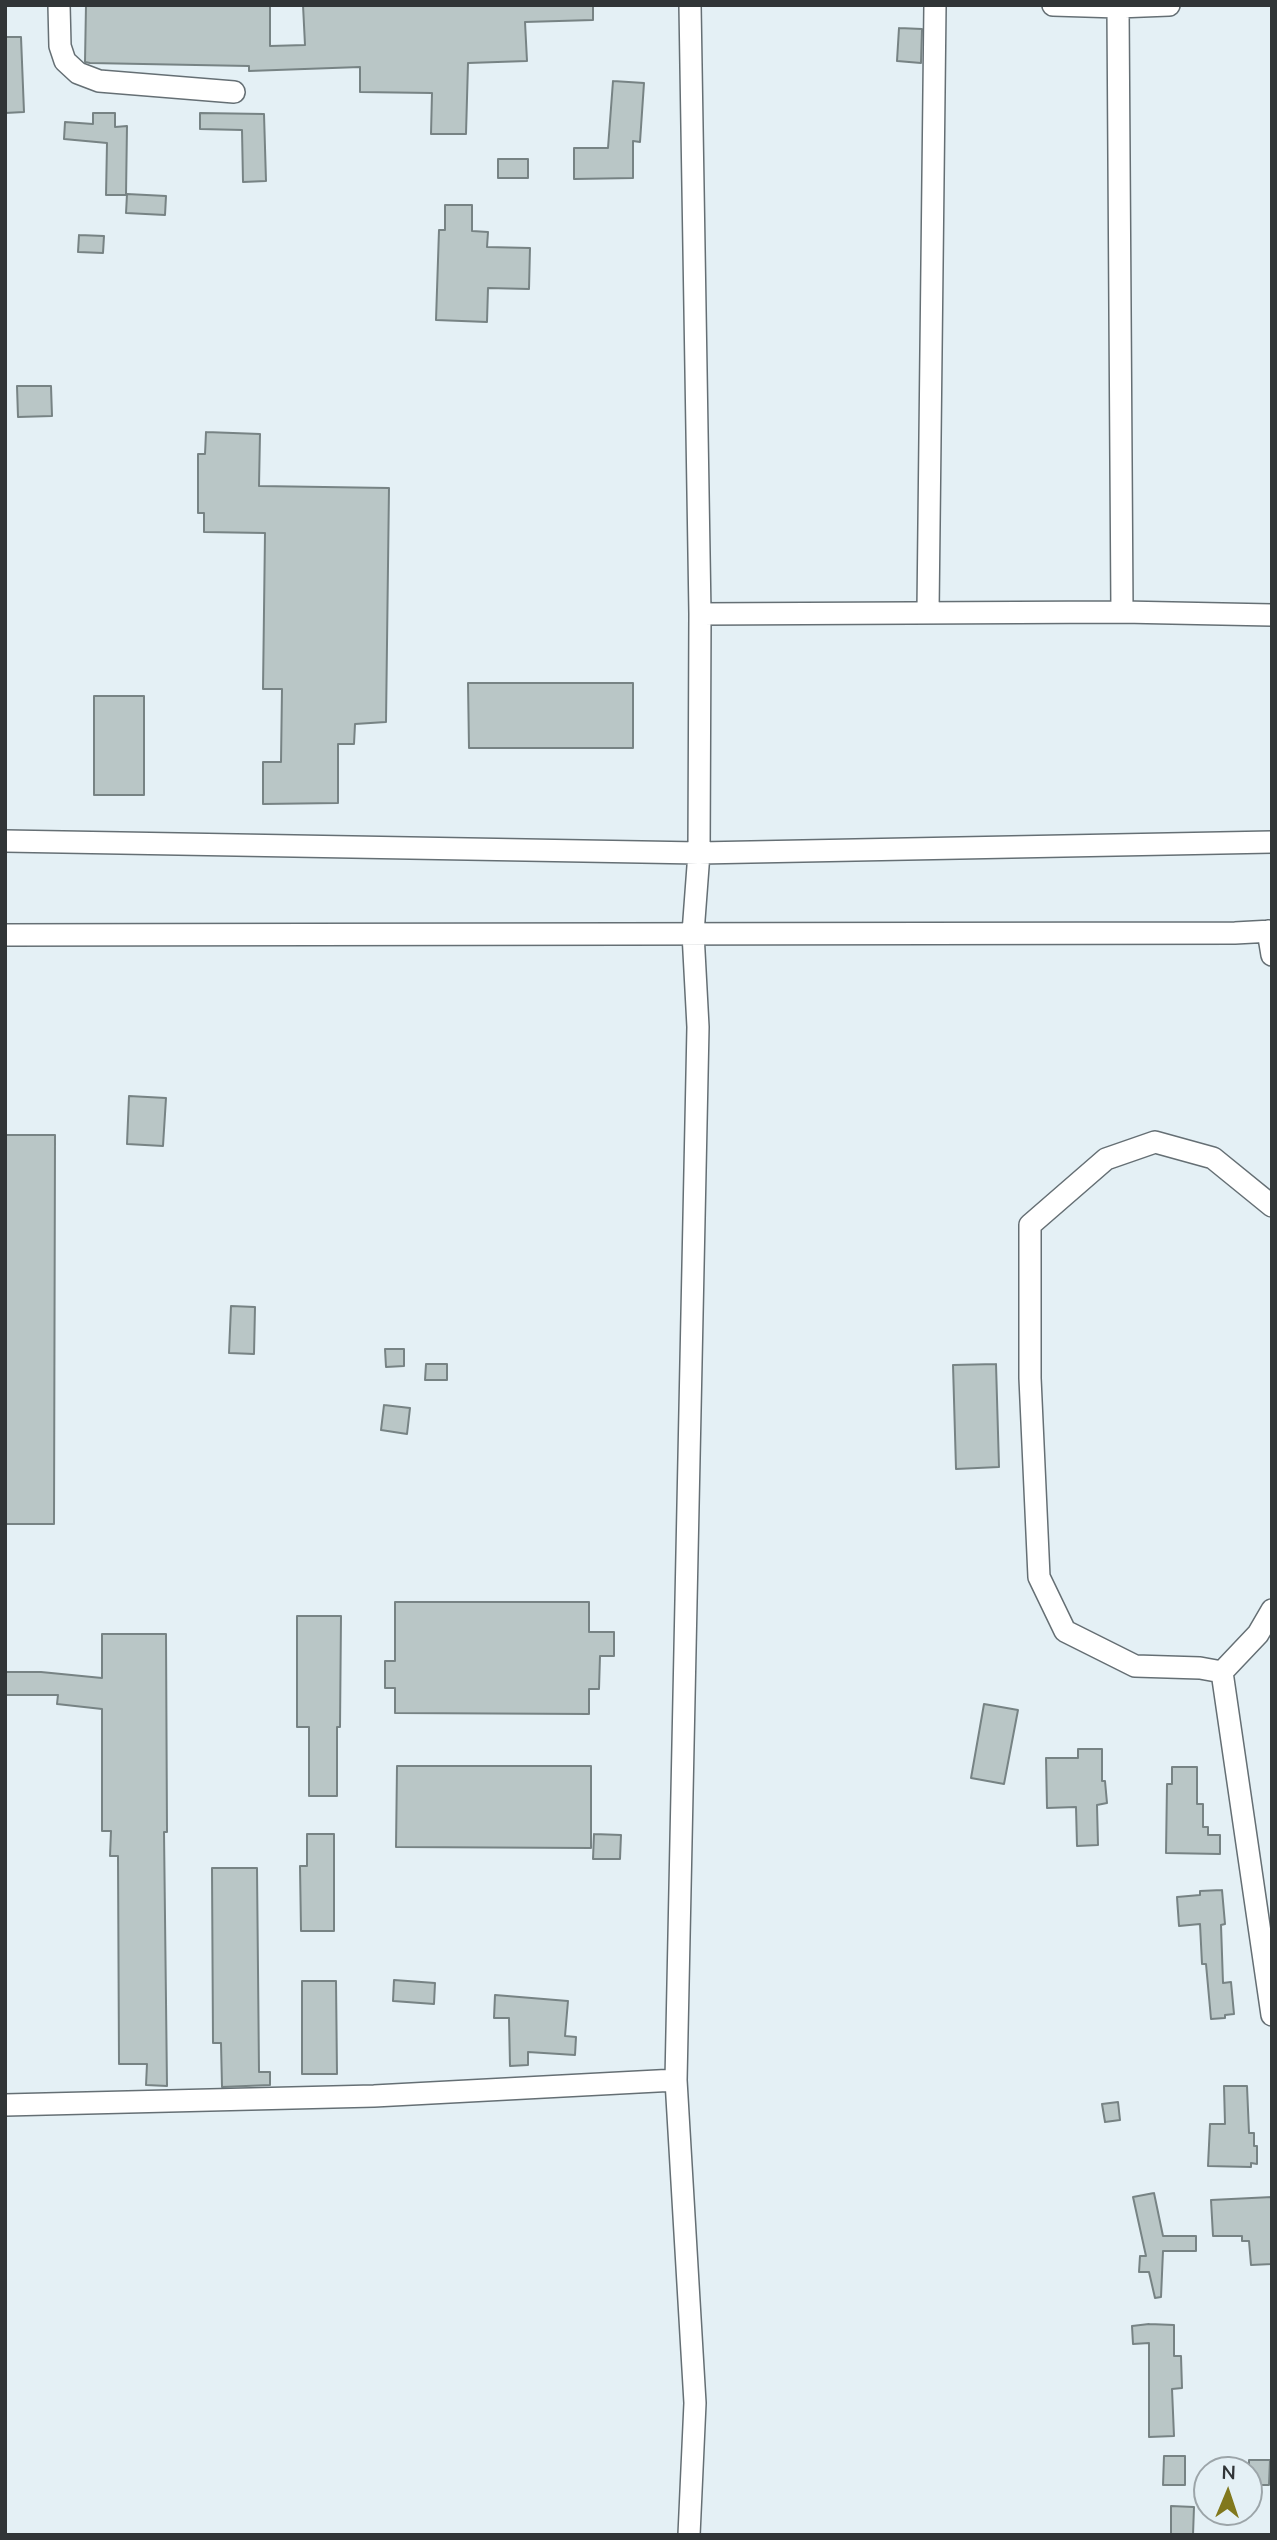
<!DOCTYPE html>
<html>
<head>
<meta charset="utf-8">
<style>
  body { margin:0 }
  #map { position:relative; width:1277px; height:2540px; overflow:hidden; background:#e4f0f5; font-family:Mulish,sans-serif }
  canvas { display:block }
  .frame { position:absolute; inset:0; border:7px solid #313537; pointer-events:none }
  .north { position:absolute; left:1193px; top:2456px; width:70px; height:70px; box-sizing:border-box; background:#e4f0f5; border:2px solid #9ca5a9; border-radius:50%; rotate:2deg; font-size:19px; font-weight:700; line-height:28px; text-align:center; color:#313537 }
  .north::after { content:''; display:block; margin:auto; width:24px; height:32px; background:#81781d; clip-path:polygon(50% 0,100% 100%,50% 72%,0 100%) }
</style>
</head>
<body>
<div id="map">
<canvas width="1277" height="2540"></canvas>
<div class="frame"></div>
<div class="north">N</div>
</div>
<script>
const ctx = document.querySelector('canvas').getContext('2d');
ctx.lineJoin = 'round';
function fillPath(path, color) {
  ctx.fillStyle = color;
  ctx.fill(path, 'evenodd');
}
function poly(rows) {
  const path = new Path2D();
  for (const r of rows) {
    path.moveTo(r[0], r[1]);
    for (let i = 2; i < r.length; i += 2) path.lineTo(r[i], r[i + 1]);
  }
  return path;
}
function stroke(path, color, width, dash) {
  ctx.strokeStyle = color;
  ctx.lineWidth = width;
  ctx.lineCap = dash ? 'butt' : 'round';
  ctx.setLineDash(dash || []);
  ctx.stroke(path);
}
const building = poly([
  [86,5,270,5,270,46,305,45,303,5,593,5,593,20,525,22,527,61,468,63,466,134,431,134,432,93,360,92,360,67,249,71,249,66,90,63,85,62,86,5],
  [899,28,922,29,921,63,897,61,899,28],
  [5,37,21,37,24,112,5,113,5,37],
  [613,81,644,83,640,142,633,141,633,178,574,179,574,148,608,148,613,81],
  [93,113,115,113,115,127,127,126,126,195,106,195,107,143,64,139,65,122,93,124,93,113],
  [200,113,264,114,266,181,243,182,242,130,200,129,200,113],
  [498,159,528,159,528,178,498,178,498,159],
  [127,194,166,196,165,215,126,213,127,194],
  [445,205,472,205,472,231,488,232,487,247,530,248,529,289,488,288,487,322,436,320,439,230,445,230,445,205],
  [79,235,104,236,103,253,78,252,79,235],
  [17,386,51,386,52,416,18,417,17,386],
  [206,432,260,434,259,486,389,488,386,722,355,724,354,744,338,744,338,803,263,804,263,762,281,762,282,689,263,689,265,533,204,532,204,513,198,513,198,454,205,454,206,432],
  [468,683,633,683,633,748,469,748,468,683],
  [94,696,144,696,144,795,94,795,94,696],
  [129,1096,166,1098,163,1146,127,1144,129,1096],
  [5,1135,55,1135,54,1524,5,1524,5,1135],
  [231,1306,255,1307,254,1354,229,1353,231,1306],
  [385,1349,404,1349,404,1366,386,1367,385,1349],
  [426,1364,447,1364,447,1380,425,1380,426,1364],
  [996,1364,999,1467,956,1469,953,1365,996,1364],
  [384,1405,410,1408,407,1434,381,1430,384,1405],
  [395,1602,589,1602,589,1632,614,1632,614,1656,600,1656,599,1689,589,1689,589,1714,395,1713,395,1688,385,1688,385,1661,395,1661,395,1602],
  [297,1616,341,1616,340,1727,337,1727,337,1796,309,1796,309,1727,297,1727,297,1616],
  [102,1634,166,1634,167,1832,164,1832,167,2086,146,2085,147,2064,119,2064,118,1856,110,1856,111,1831,102,1831,102,1709,57,1704,58,1695,5,1695,5,1672,41,1672,102,1678,102,1634],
  [984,1704,1018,1710,1004,1784,971,1778,984,1704],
  [1078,1749,1102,1749,1102,1781,1105,1781,1107,1803,1097,1805,1098,1845,1077,1846,1076,1807,1047,1808,1046,1758,1078,1758,1078,1749],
  [397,1766,591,1766,591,1848,396,1847,397,1766],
  [1172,1767,1197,1767,1197,1804,1203,1804,1203,1827,1208,1827,1208,1835,1220,1835,1220,1854,1166,1853,1167,1784,1172,1784,1172,1767],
  [307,1834,334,1834,334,1931,301,1931,300,1866,307,1866,307,1834],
  [594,1834,621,1835,620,1859,593,1859,594,1834],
  [212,1868,257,1868,259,2072,270,2072,270,2085,222,2087,221,2043,213,2043,212,1868],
  [1222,1890,1225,1924,1221,1925,1223,1983,1231,1982,1234,2014,1225,2015,1225,2018,1211,2019,1206,1964,1202,1964,1200,1924,1179,1926,1177,1897,1200,1895,1200,1891,1222,1890],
  [394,1980,435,1983,434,2004,393,2001,394,1980],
  [302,1981,336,1981,337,2074,302,2074,302,1981],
  [495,1995,568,2001,565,2036,576,2037,575,2055,528,2052,528,2065,510,2066,509,2018,494,2018,495,1995],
  [1224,2086,1247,2086,1249,2133,1254,2133,1254,2146,1257,2146,1257,2164,1251,2163,1251,2167,1208,2166,1210,2124,1225,2124,1224,2086],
  [1118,2102,1120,2120,1105,2122,1102,2104,1118,2102],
  [1154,2193,1163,2236,1196,2236,1196,2251,1163,2251,1161,2297,1155,2298,1149,2272,1139,2272,1140,2256,1146,2256,1133,2197,1154,2193],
  [1272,2197,1272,2264,1251,2265,1249,2241,1242,2241,1242,2236,1213,2236,1211,2200,1272,2197],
  [1149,2324,1174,2325,1174,2356,1181,2356,1182,2388,1172,2389,1174,2436,1149,2437,1149,2343,1133,2344,1132,2326,1149,2324],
  [1164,2456,1185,2456,1185,2485,1163,2485,1164,2456],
  [1249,2460,1270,2460,1269,2485,1249,2485,1249,2460],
  [1171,2506,1194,2507,1193,2535,1171,2535,1171,2506]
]);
fillPath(building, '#b9c6c6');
stroke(building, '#778384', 2);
const street = poly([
  [59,5,60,46,65,61,78,73,99,81,234,92],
  [1118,7,1169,5],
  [928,611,935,5],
  [1122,612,1272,615],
  [700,614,1122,612,1118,7,1053,5],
  [5,841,699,853,1272,842],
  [1268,931,1272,955],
  [5,935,1235,933,1272,931],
  [1222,1672,1200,1668,1135,1666,1065,1631,1039,1577,1030,1378,1030,1225,1106,1159,1155,1142,1213,1158,1272,1206],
  [1222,1672,1272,2015],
  [1222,1672,1258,1634,1272,1610],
  [5,2105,374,2096,676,2080],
  [689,2535,695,2403,676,2080,698,1027,693,933,699,853,700,614,690,5]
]);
stroke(street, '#656f74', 24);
stroke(street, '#fff', 21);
</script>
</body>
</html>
